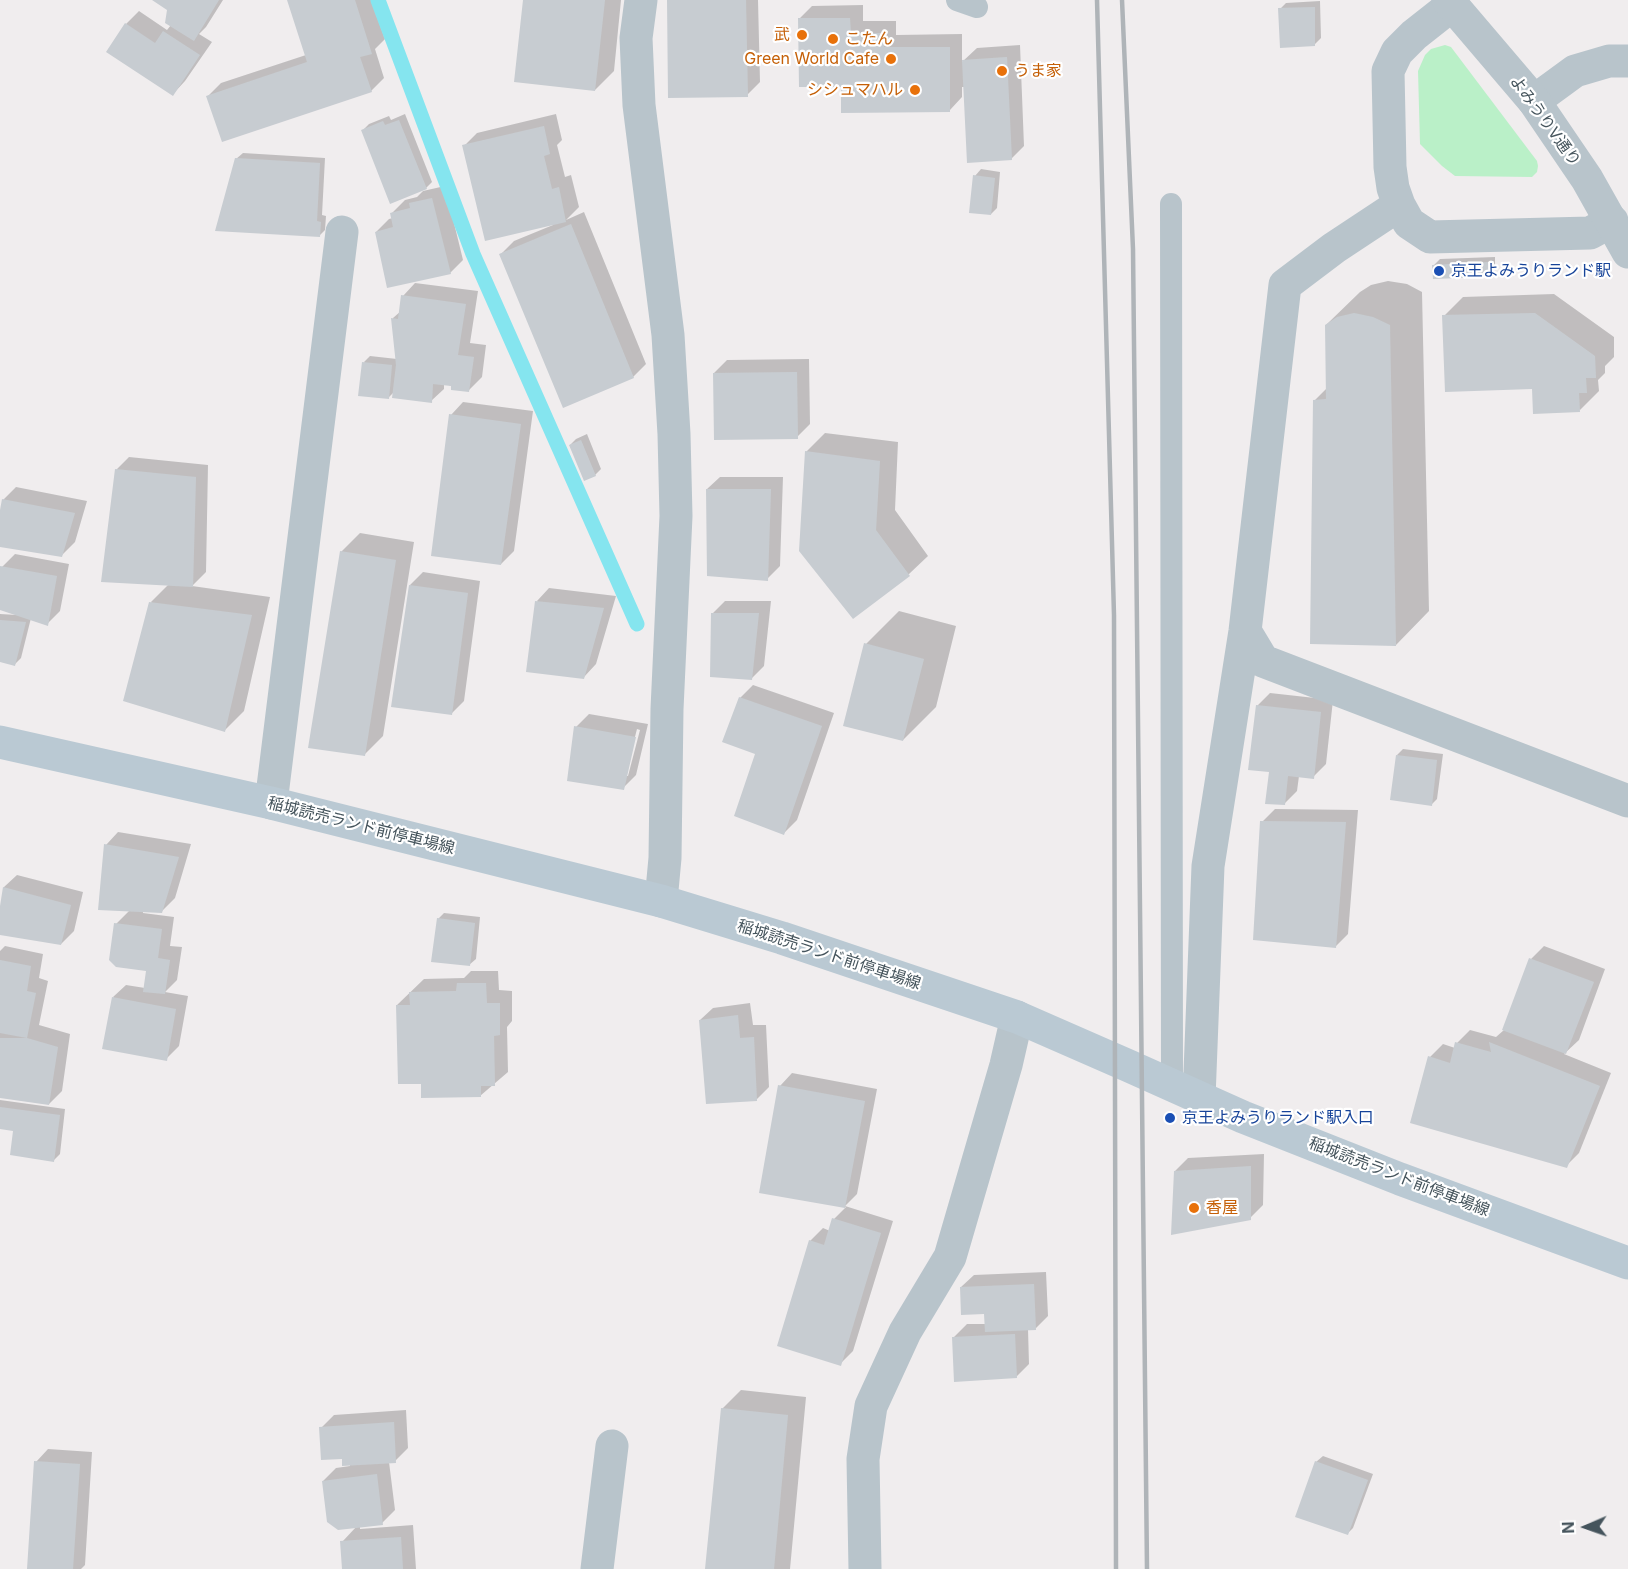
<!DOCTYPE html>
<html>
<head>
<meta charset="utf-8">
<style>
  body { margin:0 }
  #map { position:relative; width:1628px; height:1569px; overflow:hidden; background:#f0edee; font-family:Inter,sans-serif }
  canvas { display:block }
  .north { position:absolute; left:1556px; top:1497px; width:60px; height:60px; -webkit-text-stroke:4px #fff; paint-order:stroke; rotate:268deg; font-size:16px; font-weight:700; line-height:24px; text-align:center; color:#45545c }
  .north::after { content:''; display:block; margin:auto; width:21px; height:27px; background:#45545c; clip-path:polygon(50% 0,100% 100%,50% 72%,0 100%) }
</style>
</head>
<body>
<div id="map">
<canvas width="1628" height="1569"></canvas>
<div class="north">N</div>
</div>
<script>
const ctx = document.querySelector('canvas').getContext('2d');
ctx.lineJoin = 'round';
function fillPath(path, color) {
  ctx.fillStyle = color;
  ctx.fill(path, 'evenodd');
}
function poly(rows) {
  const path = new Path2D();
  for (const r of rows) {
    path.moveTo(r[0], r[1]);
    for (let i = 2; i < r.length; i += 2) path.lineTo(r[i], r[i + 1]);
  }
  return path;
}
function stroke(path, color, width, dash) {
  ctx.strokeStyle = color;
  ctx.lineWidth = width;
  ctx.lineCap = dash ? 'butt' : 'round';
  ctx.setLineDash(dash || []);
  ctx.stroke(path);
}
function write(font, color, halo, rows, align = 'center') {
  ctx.font = font + ' Inter,"Noto Sans JP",sans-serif';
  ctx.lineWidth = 4.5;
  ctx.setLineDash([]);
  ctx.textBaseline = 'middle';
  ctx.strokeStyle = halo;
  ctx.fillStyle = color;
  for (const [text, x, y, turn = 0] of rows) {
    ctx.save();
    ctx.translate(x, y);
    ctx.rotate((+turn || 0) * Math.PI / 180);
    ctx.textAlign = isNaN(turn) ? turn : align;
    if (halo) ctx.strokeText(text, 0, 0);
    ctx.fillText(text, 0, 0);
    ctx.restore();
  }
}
fillPath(poly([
  [1445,45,1451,47,1537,161,1538,166,1537,172,1532,177,1455,176,1442,166,1420,144,1418,71,1425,55,1431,49]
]), '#baf0c8');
fillPath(poly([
  [155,0,223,0,206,27,199,34,212,42,185,81,173,94,126,24,139,11,167,30,171,25,169,9],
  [288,0,371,0,385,39,375,49,384,78,371,91,208,96,221,83,306,55],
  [524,0,621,0,614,71,595,90],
  [668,0,758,0,760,82,747,95],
  [1320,1,1321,38,1315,44,1280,9,1286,3],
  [863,5,863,21,896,21,896,35,962,34,962,62,977,48,1020,45,1024,146,1011,159,965,87,962,87,962,97,950,110,842,85,799,19,812,6],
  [405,114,432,182,423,191,445,186,463,260,450,273,376,232,389,219,393,218,392,213,405,200,417,197,426,188,363,130,369,124,389,116,391,120],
  [556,114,562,140,557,145,565,177,571,175,579,207,566,220,584,212,646,364,633,377,501,254,514,241,553,225,553,223,464,146,477,133],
  [243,153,325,158,322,215,326,216,325,230,319,236,236,159],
  [981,169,1000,172,997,208,991,214,975,176],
  [1495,257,1495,269,1489,275,1434,265,1440,259],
  [1388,281,1407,284,1422,292,1429,611,1396,645,1314,401,1327,388,1326,325,1360,292,1371,285],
  [415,283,478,291,470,343,486,345,482,377,469,390,444,384,444,389,431,401,394,392,388,398,364,362,370,356,397,359,393,318,401,311,403,296],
  [1554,294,1614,337,1614,357,1605,366,1605,373,1598,380,1599,391,1580,410,1444,316,1463,297],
  [809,359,810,424,797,437,714,373,727,360],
  [463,402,533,411,514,551,501,564,451,415],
  [825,433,898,442,895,510,928,556,909,574,853,617,806,452],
  [587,434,601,469,595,475,570,445,576,439],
  [129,457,208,465,206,572,192,586,270,597,244,711,225,730,151,602,169,584,116,470],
  [720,477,783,477,780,566,767,579,707,489],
  [16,487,87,501,75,542,62,555,0,545,0,518,3,500],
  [360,533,414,542,383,736,364,755,341,552],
  [15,554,69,564,60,611,47,624,31,618,21,658,15,664,0,661,0,614,17,615,0,608,0,571,2,567],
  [423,572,480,581,464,701,451,714,410,585],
  [549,588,616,596,596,664,584,677,537,601],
  [725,601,771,601,764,666,751,679,712,614],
  [899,611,956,626,936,707,903,740,866,644],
  [753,685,834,713,797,820,784,833,740,698],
  [1270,693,1333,700,1326,764,1313,777,1299,776,1297,791,1284,804,1271,771,1257,706],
  [589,714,648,724,636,775,623,788,576,727],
  [637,729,640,730,628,776,625,776],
  [1403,749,1443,754,1437,799,1431,805,1397,755],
  [1275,809,1358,810,1348,934,1336,946,1262,822],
  [118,832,191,844,175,898,162,911,143,910,143,913,174,917,170,946,182,947,177,980,165,992,188,996,179,1046,166,1059,113,997,126,985,145,988,148,970,116,924,130,910,106,845],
  [17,875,83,892,74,931,61,944,0,933,0,917,4,887],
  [444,913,480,917,476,959,469,965,438,919],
  [5,946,43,954,39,978,48,981,39,1025,70,1034,62,1091,49,1104,0,1097,0,951],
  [1544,946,1605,969,1579,1040,1564,1054,1611,1073,1579,1153,1566,1166,1430,1057,1443,1044,1455,1048,1457,1043,1470,1030,1496,1037,1504,1030,1531,959],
  [471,971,498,971,499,990,512,991,512,1021,507,1027,508,1072,480,1096,422,1082,397,1005,424,979,464,978],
  [750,1003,753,1025,766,1025,769,1087,756,1100,700,1020,713,1008],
  [792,1073,877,1089,857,1194,845,1206,893,1221,853,1351,840,1364,810,1241,823,1228,830,1231,834,1219,846,1207,761,1191,780,1086],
  [0,1100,65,1109,60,1154,54,1160,14,1129,0,1127],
  [1264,1154,1263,1205,1250,1218,1175,1171,1188,1158],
  [1046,1272,1048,1316,1035,1329,1028,1329,1029,1364,1016,1377,954,1337,967,1324,986,1324,986,1313,961,1287,974,1275],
  [741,1390,806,1397,790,1569,707,1569,722,1409],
  [406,1410,408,1448,395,1461,389,1462,395,1510,382,1523,360,1526,360,1529,413,1525,416,1569,344,1569,342,1542,357,1526,323,1481,336,1468,350,1466,350,1464,321,1428,334,1415],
  [48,1449,92,1452,85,1565,81,1569,29,1569,36,1462],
  [1323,1456,1373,1474,1353,1528,1347,1534,1316,1462]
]), '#0003');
stroke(poly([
  [378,0,473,254,637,624]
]), '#85e5ef', 15);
fillPath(poly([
  [152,0,219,0,194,41,165,23,167,10],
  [287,0,355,0,372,54,360,57,372,92,222,142,206,96,307,62],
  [523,0,605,0,595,91,514,82],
  [667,0,746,0,748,97,668,98],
  [1315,7,1315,46,1280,48,1278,8],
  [798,18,850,18,851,33,883,33,884,47,950,47,950,112,841,113,841,87,799,87],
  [125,23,155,43,163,31,200,55,173,96,106,52],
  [1007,57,1012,160,967,163,962,60],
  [399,120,427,189,390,204,361,130,383,121,385,125],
  [544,126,550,154,544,156,552,189,559,187,566,222,485,241,462,145],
  [235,158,320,163,317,221,321,222,320,237,215,231],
  [973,175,995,178,991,215,969,213],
  [432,198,451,274,387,288,375,232,393,227,390,213,410,208,409,203],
  [571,224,634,378,563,408,499,254],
  [1489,262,1489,277,1433,279,1432,265],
  [401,295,466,304,458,355,474,357,469,392,451,390,451,386,433,384,432,403,392,398,396,365,391,318,398,319],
  [1354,313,1373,317,1390,325,1396,646,1310,644,1313,400,1326,399,1325,325,1337,317],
  [1535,313,1595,356,1596,378,1586,378,1587,393,1579,393,1580,412,1533,414,1532,389,1445,392,1442,315],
  [362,362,392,365,389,399,358,396],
  [797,372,798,439,714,440,713,373],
  [449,414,521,424,501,565,431,556],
  [581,440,596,476,584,481,569,445],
  [805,451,880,461,876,530,910,576,853,619,799,551],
  [115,469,196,477,193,587,101,582],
  [706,489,771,489,768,581,707,576],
  [2,499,75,513,62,557,0,547,0,510],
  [340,551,396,560,365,756,308,748],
  [0,566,57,576,48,626,0,610],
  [409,585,468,593,452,715,391,707],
  [535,601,604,608,584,679,526,672],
  [149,602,252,615,225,732,123,701],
  [711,613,759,613,752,680,710,677],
  [0,620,26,622,15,666,0,662],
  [864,643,924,659,903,741,843,726],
  [739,697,822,726,784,835,734,816,755,754,722,742],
  [1256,705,1321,712,1314,779,1288,776,1285,805,1265,804,1269,772,1248,770],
  [574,726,636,737,624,790,567,781],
  [1396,755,1437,760,1432,806,1390,800],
  [1260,821,1346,822,1336,948,1253,940],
  [104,844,179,857,162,913,98,910],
  [3,887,71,905,61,945,0,935,0,906],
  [437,918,475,923,470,966,431,962],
  [114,923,162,929,158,958,170,960,165,994,143,992,146,971,116,967,109,960],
  [1529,958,1594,982,1566,1054,1502,1030],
  [0,960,31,966,27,991,36,993,27,1038,58,1047,49,1105,0,1098,0,1038,27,1038,0,1033],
  [457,983,486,983,487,1003,500,1003,500,1035,494,1036,495,1086,481,1086,481,1097,421,1098,421,1084,398,1084,396,1005,410,1005,409,992,456,991],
  [112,997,176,1009,167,1061,102,1049],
  [738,1015,740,1038,754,1037,757,1101,706,1104,699,1020],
  [1455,1042,1491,1052,1489,1042,1600,1086,1567,1168,1410,1123,1428,1056,1450,1063],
  [778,1085,865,1101,845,1208,759,1193],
  [0,1107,60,1115,54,1162,10,1155,13,1131,0,1129],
  [1251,1166,1251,1220,1171,1235,1174,1171],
  [832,1218,881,1233,841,1366,777,1346,809,1240,824,1245],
  [1034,1284,1036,1330,985,1332,984,1314,961,1315,960,1287],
  [1015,1334,1017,1378,954,1382,952,1337],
  [721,1408,788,1415,774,1569,705,1569],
  [394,1422,396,1463,342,1466,342,1459,321,1460,319,1427],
  [34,1461,80,1464,73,1569,27,1569],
  [1315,1461,1368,1480,1348,1535,1295,1517],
  [377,1474,383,1525,338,1530,327,1522,322,1481],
  [401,1537,403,1569,342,1569,340,1541]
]), '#c7ccd1');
stroke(poly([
  [957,0,977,7],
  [1171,204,1172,1086]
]), '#b8c4cb', 22);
stroke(poly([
  [641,0,636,38,639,105,668,335,674,434,676,516,667,709,665,858,661,901],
  [1452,5,1414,35,1397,52,1388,71,1390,167,1393,188,1399,205,1409,223,1430,237,1590,233,1612,221],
  [1534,101,1575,71,1609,61,1628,61],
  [1245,631,1263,661,1628,801],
  [271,803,342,232],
  [1199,1098,1208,866,1245,631,1285,285,1334,248,1399,205],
  [597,1569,612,1446],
  [865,1569,863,1459,871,1406,905,1332,950,1257,1006,1065,1017,1017]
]), '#b8c4cb', 33);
stroke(poly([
  [1448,0,1534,101,1587,179,1628,252]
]), '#b8c4cb', 33);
stroke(poly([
  [0,742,271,803,661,901,782,938,1017,1017,1129,1066,1243,1117,1400,1179,1628,1263]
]), '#bac9d3', 33);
stroke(poly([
  [1097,0,1114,615,1116,1569],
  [1122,0,1133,249,1147,1569]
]), '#afb4b8', 4.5);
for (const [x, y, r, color] of [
  [802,35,6,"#e8710a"],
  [833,39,6,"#e8710a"],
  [891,59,6,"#e8710a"],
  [1002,71,6,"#e8710a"],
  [915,90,6,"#e8710a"],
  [1439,271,6,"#1a4fb4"],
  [1170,1118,6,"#1a4fb4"],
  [1194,1208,6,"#e8710a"]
]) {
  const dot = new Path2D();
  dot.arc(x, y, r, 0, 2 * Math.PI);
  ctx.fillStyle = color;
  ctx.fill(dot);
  stroke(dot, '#fff', 2);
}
write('16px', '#c56008', '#fff', [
  ["武",790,35],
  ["こたん",845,39,"left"],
  ["Green World Cafe",879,59],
  ["うま家",1014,71,"left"],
  ["シシュマハル",903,90],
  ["香屋",1206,1208,"left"]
], 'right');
write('16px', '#45545c', '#fff', [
  ["よみうりV通り",1545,121,54],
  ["稲城読売ランド前停車場線",361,826,14],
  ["稲城読売ランド前停車場線",829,955,18],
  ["稲城読売ランド前停車場線",1399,1177,21]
]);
write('16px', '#164399', '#fff', [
  ["京王よみうりランド駅",1451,271],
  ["京王よみうりランド駅入口",1182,1118]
], 'left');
</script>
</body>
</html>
